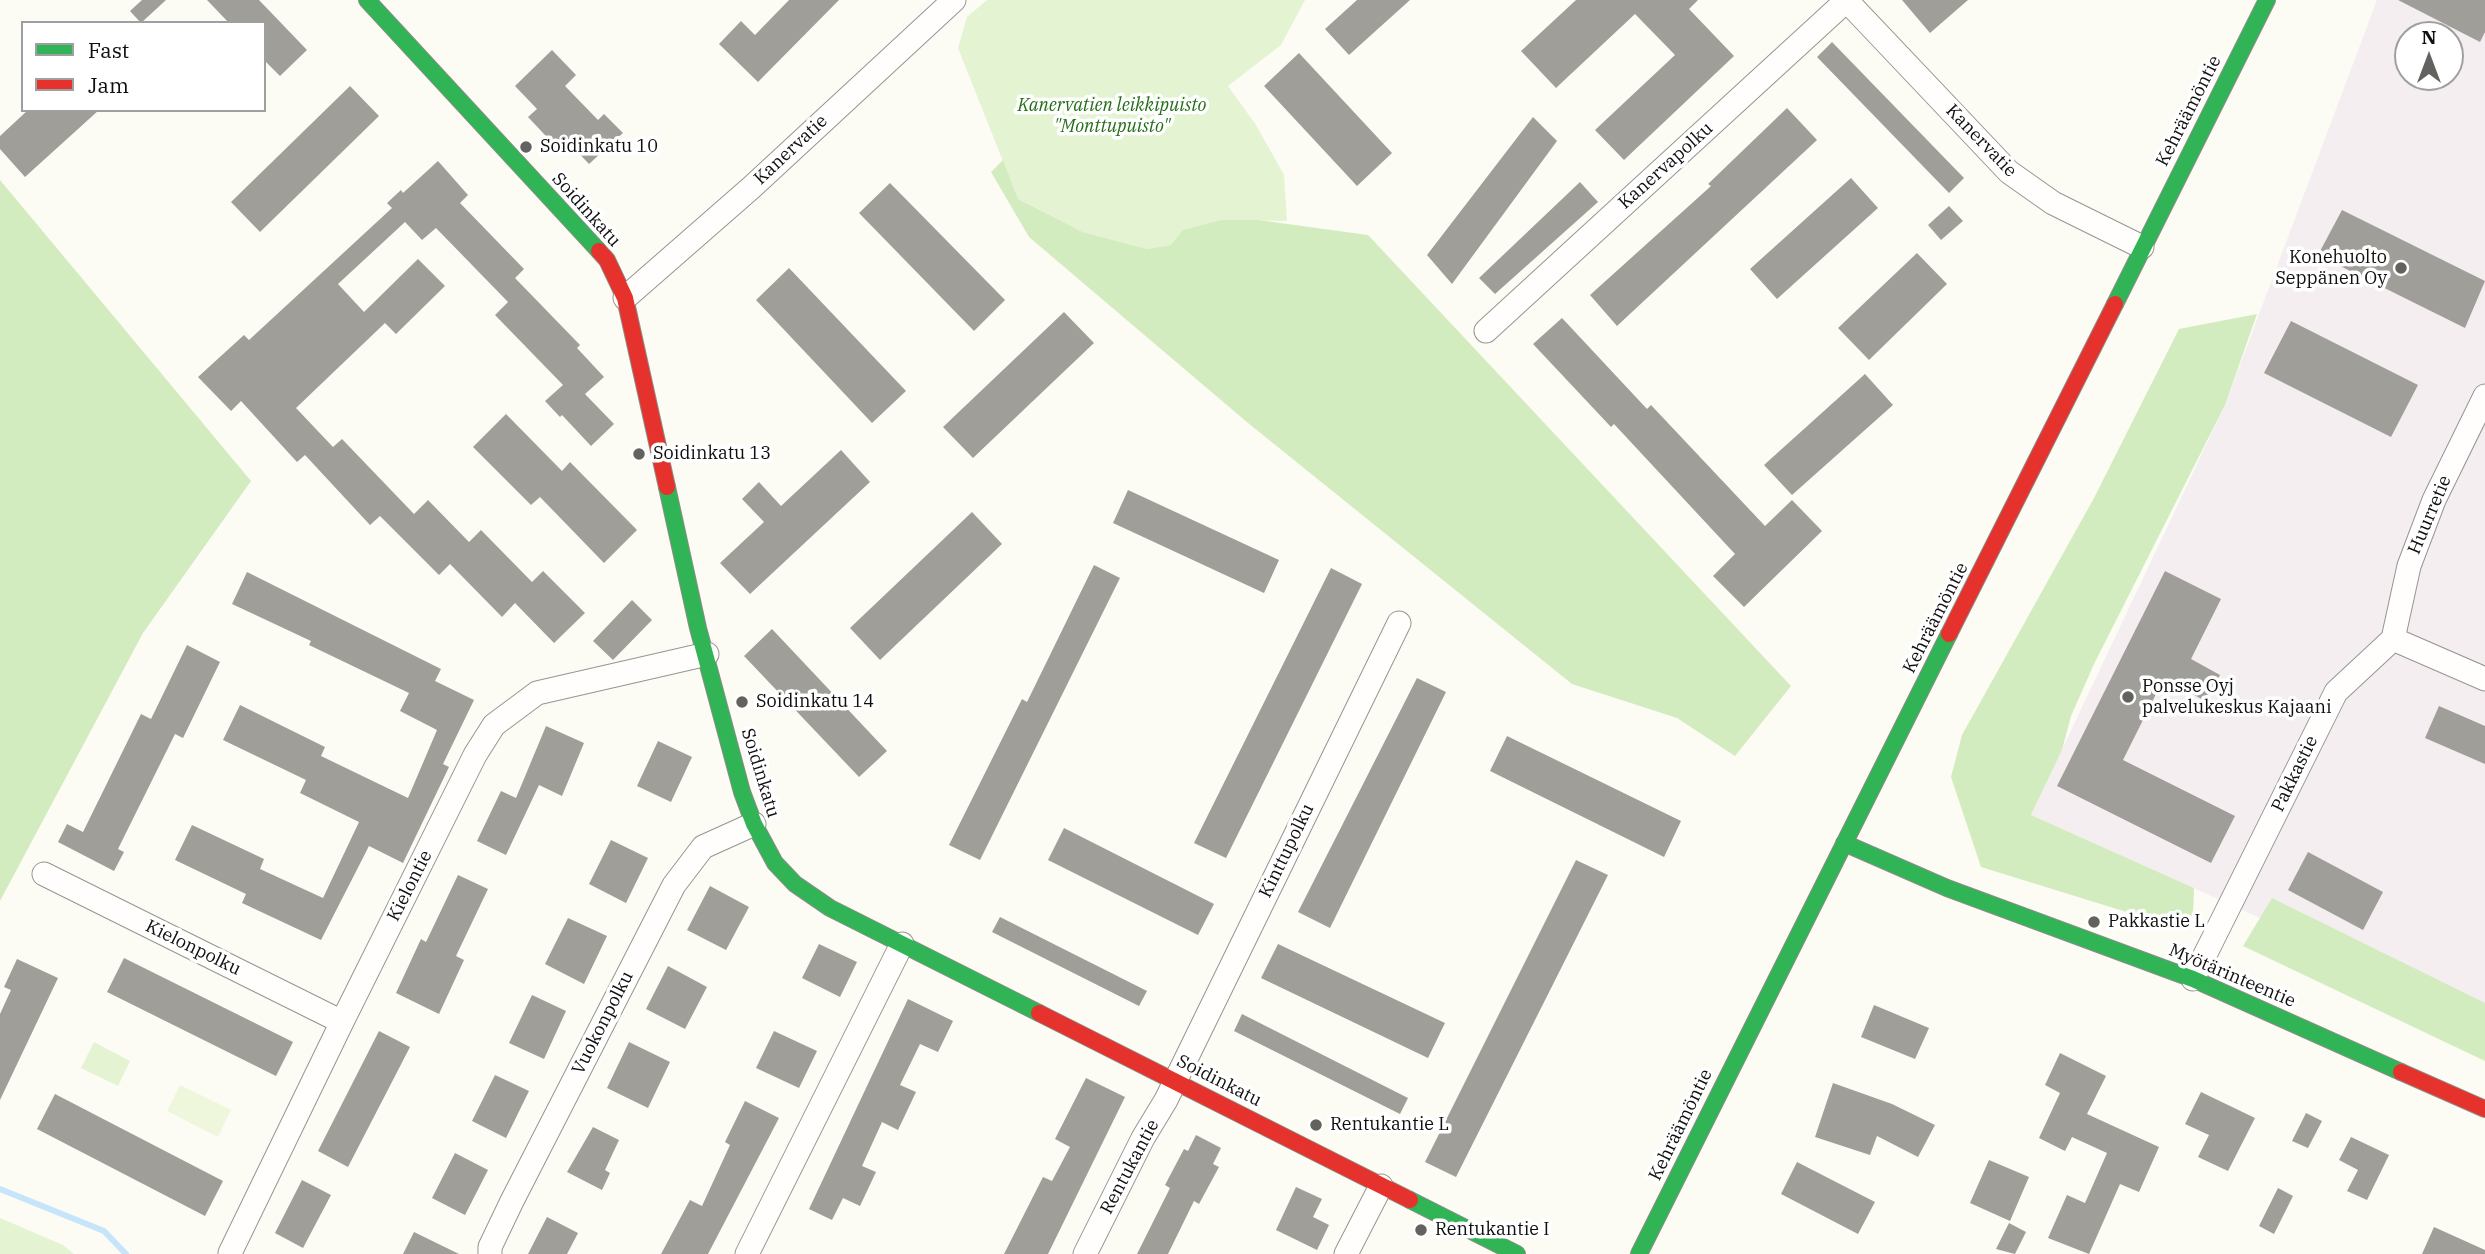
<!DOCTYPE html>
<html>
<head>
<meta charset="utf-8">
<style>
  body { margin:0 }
  #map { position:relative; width:2485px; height:1254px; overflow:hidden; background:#fcfbf4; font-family:"IBM Plex Serif",serif }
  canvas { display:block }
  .legend { position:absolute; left:21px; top:21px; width:245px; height:91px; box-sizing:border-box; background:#fff; border:2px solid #9f9f9f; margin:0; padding:9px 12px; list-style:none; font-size:21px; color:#0f0f0f }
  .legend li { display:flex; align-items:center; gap:14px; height:35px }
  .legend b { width:35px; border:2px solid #9f9f9f }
  .north { position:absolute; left:2394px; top:21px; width:70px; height:70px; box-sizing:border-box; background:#fff; border:2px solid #9f9f9f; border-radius:50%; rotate:0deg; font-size:19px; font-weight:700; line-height:28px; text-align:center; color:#0f0f0f }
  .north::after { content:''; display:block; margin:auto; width:24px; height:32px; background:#62625f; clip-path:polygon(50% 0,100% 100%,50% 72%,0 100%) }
</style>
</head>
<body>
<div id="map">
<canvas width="2485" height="1254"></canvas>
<ul class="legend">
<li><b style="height:9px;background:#30b455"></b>Fast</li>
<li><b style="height:9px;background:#e5322d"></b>Jam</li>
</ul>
<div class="north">N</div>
</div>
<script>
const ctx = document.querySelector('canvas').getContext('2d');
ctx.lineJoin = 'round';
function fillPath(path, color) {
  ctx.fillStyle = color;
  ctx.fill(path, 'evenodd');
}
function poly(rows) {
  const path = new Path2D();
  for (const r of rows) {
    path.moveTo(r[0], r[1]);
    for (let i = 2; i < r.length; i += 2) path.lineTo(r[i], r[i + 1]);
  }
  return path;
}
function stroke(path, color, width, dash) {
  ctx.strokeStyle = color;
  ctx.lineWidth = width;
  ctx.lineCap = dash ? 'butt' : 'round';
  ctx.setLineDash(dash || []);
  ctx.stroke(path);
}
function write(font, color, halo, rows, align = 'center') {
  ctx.font = font + ' "IBM Plex Serif",serif';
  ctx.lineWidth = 7;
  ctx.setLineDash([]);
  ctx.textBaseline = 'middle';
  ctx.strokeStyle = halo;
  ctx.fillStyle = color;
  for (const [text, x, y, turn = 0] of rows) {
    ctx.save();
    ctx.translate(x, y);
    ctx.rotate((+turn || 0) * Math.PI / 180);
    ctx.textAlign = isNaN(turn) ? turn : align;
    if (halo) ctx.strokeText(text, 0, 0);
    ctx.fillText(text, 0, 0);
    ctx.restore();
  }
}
fillPath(poly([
  [2377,0,2485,0,2485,1019,2031,815,2225,405],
  [2408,35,2450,35,2450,77,2408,77]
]), '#f4eef1');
fillPath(poly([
  [987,0,1305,0,1281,45,1228,86,1256,125,1284,175,1287,221,1221,220,1171,245,1147,249,1083,232,1018,199,958,48,967,17],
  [94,1042,130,1061,118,1086,81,1068],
  [0,1218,63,1245,74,1254,0,1254]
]), '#e4f4d2');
fillPath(poly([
  [1003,160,1018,199,1083,232,1147,249,1171,245,1183,230,1221,220,1258,220,1368,235,1791,686,1735,756,1677,718,1572,684,1248,423,1029,237,991,172],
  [0,180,251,481,143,633,0,901],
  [2257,314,2225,405,2094,664,2071,716,2062,750,2031,815,2194,888,2193,916,2159,922,1981,867,1951,777,1962,735,2094,498,2179,329],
  [2272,898,2485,1003,2485,1061,2243,946]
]), '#d3ecbf');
fillPath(poly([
  [180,1085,231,1110,218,1137,167,1111]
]), '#eef7dc');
stroke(poly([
  [0,1189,104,1231,126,1254]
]), '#c7e5fa', 6);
fillPath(poly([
  [142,0,166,0,141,23,130,11],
  [207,0,259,0,307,50,280,76,264,60,264,23,229,23],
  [789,0,839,0,758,82,719,44,741,21,755,35],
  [1357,0,1410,0,1349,55,1325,29],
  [1576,0,1698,0,1689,9,1734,56,1624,160,1595,130,1675,55,1635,14,1556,88,1521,51],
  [1902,0,1968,0,1930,33],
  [2398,0,2485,0,2485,32,2480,42],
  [1832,42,1964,178,1949,193,1817,57],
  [552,50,576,75,565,86,598,120,604,114,623,133,589,164,569,143,560,151,528,117,537,109,515,86],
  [1299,53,1392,153,1357,186,1264,86],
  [350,86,379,116,260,232,231,202],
  [1787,108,1817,140,1617,326,1590,295,1711,186,1708,184],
  [28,110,99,110,25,177,0,149,0,136],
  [1533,117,1557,141,1452,284,1427,255],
  [438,161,468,195,460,203,524,269,515,278,580,345,577,348,604,377,585,394,614,424,591,446,562,415,560,417,545,401,563,385,495,315,508,302,436,228,422,240,405,222,338,284,364,312,418,259,445,286,396,334,385,323,296,408,333,447,342,439,414,514,428,500,469,542,481,530,532,582,543,571,585,613,554,643,515,603,502,617,450,564,439,575,380,516,370,525,305,455,297,462,241,401,231,411,198,377,244,335,249,340,392,208,387,203,401,190,403,193],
  [1851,178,1878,208,1777,299,1750,269],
  [1580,182,1598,202,1495,294,1479,278],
  [890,183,1005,300,974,331,859,213],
  [1949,206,1963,221,1941,240,1928,225],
  [2342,210,2485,281,2465,328,2318,255],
  [1917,253,1947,284,1869,360,1838,328],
  [789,268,906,391,872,423,756,300],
  [1064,312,1094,343,973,458,943,427],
  [1562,318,1647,409,1651,405,1765,526,1792,500,1822,531,1744,607,1713,576,1735,554,1614,424,1611,427,1533,344],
  [2291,321,2418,385,2391,437,2264,373],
  [1865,374,1893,405,1792,495,1764,465],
  [506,414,562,471,570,462,637,530,604,563,540,497,531,505,473,447],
  [841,450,870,482,750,594,720,563,764,522,742,499,759,482,781,506],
  [1128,490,1279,560,1264,593,1113,523],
  [972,512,1002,544,880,660,850,628],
  [1094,565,1120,578,980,860,949,845,1022,699,1027,702],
  [1331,568,1362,584,1226,858,1194,843],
  [2165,571,2221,599,2191,659,2220,675,2205,701,2164,678,2123,760,2235,816,2211,863,2057,786],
  [247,572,441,669,435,681,474,700,443,764,449,767,403,863,369,846,321,940,242,903,246,894,175,860,192,825,264,859,260,869,323,898,359,822,300,793,306,780,223,740,240,705,325,747,321,756,408,798,437,730,400,711,409,693,309,645,311,641,232,604],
  [632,600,652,620,613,660,593,641],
  [772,629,887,751,859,777,744,656],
  [187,645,220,662,183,738,175,734,118,849,124,852,114,871,58,842,67,824,83,832,141,714,151,719],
  [1417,678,1446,692,1330,928,1298,912],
  [2439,706,2485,726,2485,764,2425,738],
  [546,726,584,743,562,796,539,785,506,855,477,841,501,791,516,798],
  [1507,736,1681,821,1664,857,1490,771],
  [658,741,692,757,671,802,637,786],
  [1064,828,1214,904,1198,935,1048,860],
  [611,840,648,858,626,903,589,884],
  [2308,852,2383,892,2363,930,2288,890],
  [1576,860,1608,875,1456,1177,1425,1162],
  [458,875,488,889,456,956,464,960,439,1014,396,993,421,939,426,942],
  [710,886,749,907,726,950,687,930],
  [1000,917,1147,991,1139,1006,992,932],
  [568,918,607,936,584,984,545,964],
  [819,944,857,962,840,997,802,978],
  [1278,944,1445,1023,1428,1058,1261,978],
  [124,958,293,1042,276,1076,107,992],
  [17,959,58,978,0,1100,0,1014,11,990,4,987],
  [668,966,707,987,685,1029,646,1009],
  [532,995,566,1011,544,1059,509,1043],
  [908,999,953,1021,938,1052,920,1044,900,1085,916,1092,898,1130,882,1122,862,1166,876,1172,860,1206,843,1198,832,1220,809,1209],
  [1874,1005,1929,1028,1915,1059,1861,1037],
  [1242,1014,1408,1098,1400,1114,1234,1031],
  [379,1031,410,1047,348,1167,318,1151],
  [774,1031,817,1051,799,1088,756,1068],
  [629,1042,670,1062,648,1108,607,1088],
  [2060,1053,2106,1076,2087,1114,2159,1147,2139,1192,2120,1184,2089,1254,2048,1238,2067,1195,2085,1203,2107,1153,2072,1137,2065,1151,2039,1138,2060,1093,2045,1085],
  [495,1075,529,1091,506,1138,472,1121],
  [1086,1078,1125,1097,1048,1254,1004,1254,1043,1177,1052,1181,1070,1147,1055,1139],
  [1833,1083,1892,1104,1935,1125,1918,1157,1877,1136,1870,1155,1815,1137],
  [2201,1092,2255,1118,2228,1171,2198,1157,2209,1135,2185,1124],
  [55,1094,223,1181,205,1216,37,1129],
  [745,1101,779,1118,708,1254,661,1254,690,1200,702,1206,730,1145,725,1142],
  [2306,1113,2322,1121,2308,1148,2292,1141],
  [593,1127,619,1140,605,1170,610,1173,602,1190,567,1172],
  [1196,1135,1221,1148,1213,1164,1219,1167,1199,1204,1194,1201,1168,1254,1137,1254,1170,1188,1165,1185,1184,1149,1188,1151],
  [2351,1137,2389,1155,2367,1200,2347,1191,2358,1170,2339,1160],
  [455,1153,488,1170,465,1215,432,1198],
  [1989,1160,2029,1177,2010,1221,1970,1203],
  [1797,1162,1875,1202,1858,1234,1781,1194],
  [302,1180,331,1195,303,1248,275,1233],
  [1296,1187,1322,1199,1313,1217,1329,1225,1317,1250,1276,1230],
  [2278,1188,2293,1196,2274,1234,2259,1226],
  [547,1217,578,1233,567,1254,528,1254],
  [2009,1223,2026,1232,2015,1254,1996,1249],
  [2434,1227,2485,1250,2485,1254,2422,1254],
  [414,1232,459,1254,403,1254]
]), '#a09e99');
const street = poly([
  [1846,0,2009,172,2053,203,2142,247],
  [625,298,752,187,954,0],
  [1486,331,1847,0],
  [2393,639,2409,566,2434,500,2485,396],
  [44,874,342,1022],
  [2193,979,2336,692,2393,639,2485,679],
  [230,1253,342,1022,475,755,494,725,537,693,707,654],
  [490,1254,490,1247,512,1201,674,885,703,847,754,824],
  [747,1254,902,944],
  [1085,1254,1143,1138,1166,1100,1399,623],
  [1346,1254,1381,1186]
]);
const fast = poly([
  [367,0,599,251],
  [2115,304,2267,0],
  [667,487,698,628,742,792,754,824,775,863,795,884,830,908,1039,1013],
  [1844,843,1947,888,2193,979,2401,1072],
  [1410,1200,1517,1254],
  [1639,1254,1949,634]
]);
const jam = poly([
  [599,251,607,260,625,298,667,487],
  [1949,634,2115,304],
  [1039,1013,1410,1200],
  [2401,1072,2485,1109]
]);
stroke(street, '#969592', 25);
stroke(fast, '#8c8c89', 18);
stroke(jam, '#8c8c89', 18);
stroke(street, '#fffefd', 23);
stroke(fast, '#30b455', 16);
stroke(jam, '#e5322d', 16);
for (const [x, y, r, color] of [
  [526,147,7,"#62625f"],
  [2401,268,7,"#62625f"],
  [639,454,7,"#62625f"],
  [2128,697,7,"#62625f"],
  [742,702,7,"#62625f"],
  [2094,922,7,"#62625f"],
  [1316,1125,7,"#62625f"],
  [1421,1230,7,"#62625f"]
]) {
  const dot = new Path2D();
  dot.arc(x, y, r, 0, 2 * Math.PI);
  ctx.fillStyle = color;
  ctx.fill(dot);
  stroke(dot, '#fff', 2.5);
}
write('italic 18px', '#256e18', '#fff', [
  ["Kanervatien leikkipuisto",1112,106],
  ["\"Monttupuisto\"",1112,127]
]);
write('18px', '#0f0f0f', '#fff', [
  ["Kehräämöntie",2189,111,-63],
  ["Kanervatie",1981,141,46],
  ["Kanervatie",791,150,-43],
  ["Kanervapolku",1666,166,-42],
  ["Soidinkatu",586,210,48],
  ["Huurretie",2430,515,-67],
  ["Kehräämöntie",1936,618,-63],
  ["Soidinkatu",760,773,73],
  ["Pakkastie",2295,774,-64],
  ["Kinttupolku",1287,851,-64],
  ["Kielontie",410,886,-63],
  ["Kielonpolku",193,948,26],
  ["Myötärinteentie",2232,976,23],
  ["Vuokonpolku",603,1023,-63],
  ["Soidinkatu",1219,1081,27],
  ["Kehräämöntie",1681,1125,-64],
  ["Rentukantie",1130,1167,-62]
]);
write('18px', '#0f0f0f', '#fff', [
  ["Soidinkatu 10",540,147],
  ["Konehuolto",2387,258,"right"],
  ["Seppänen Oy",2387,279,"right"],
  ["Soidinkatu 13",653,454],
  ["Ponsse Oyj",2142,687],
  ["palvelukeskus Kajaani",2142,708],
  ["Soidinkatu 14",756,702],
  ["Pakkastie L",2108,922],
  ["Rentukantie L",1330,1125],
  ["Rentukantie I",1435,1230]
], 'left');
</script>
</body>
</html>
